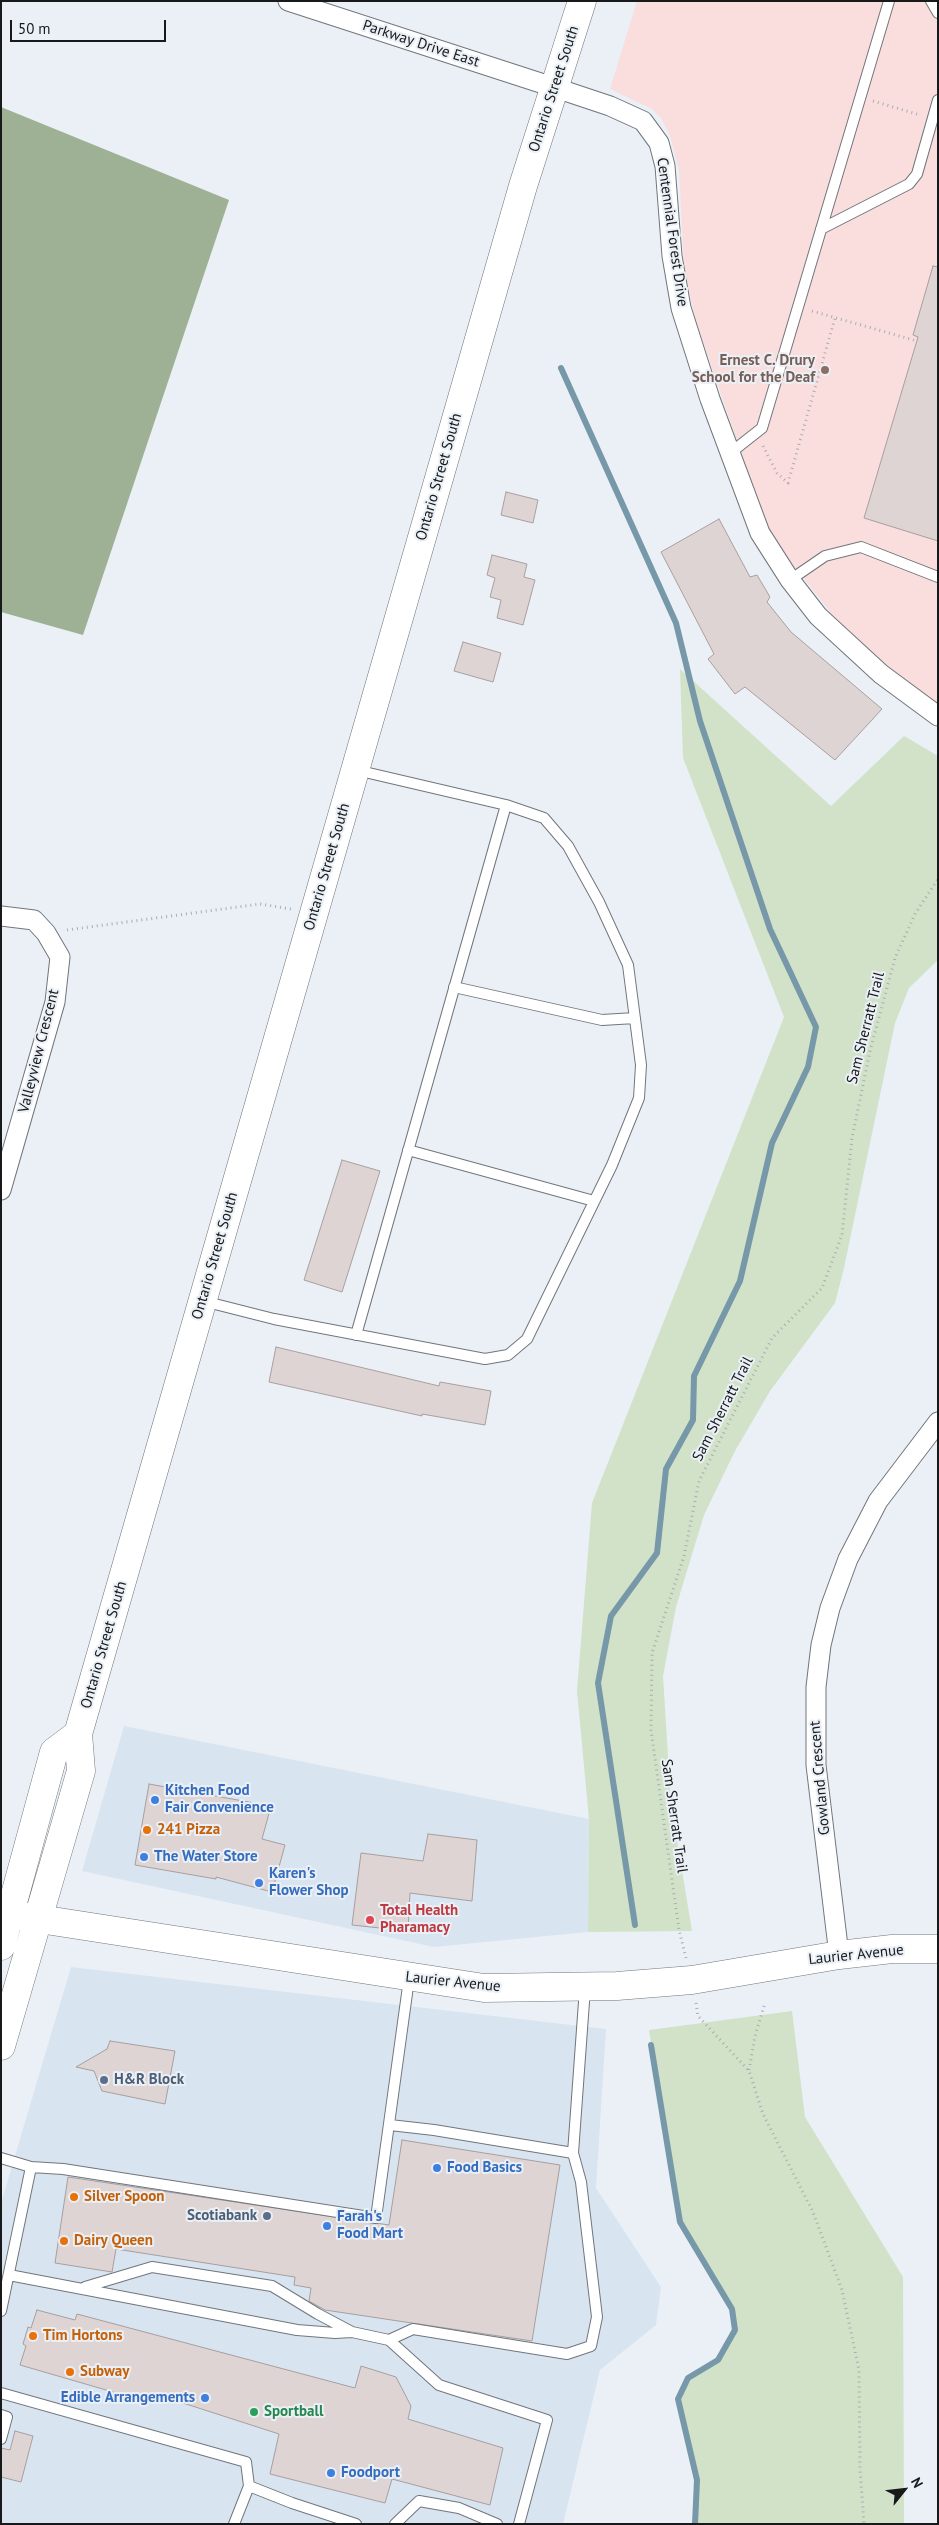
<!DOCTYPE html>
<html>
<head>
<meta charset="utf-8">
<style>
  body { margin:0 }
  #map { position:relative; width:939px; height:2525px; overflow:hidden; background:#eaf0f6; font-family:"PT Sans",sans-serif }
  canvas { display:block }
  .frame { position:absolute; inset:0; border:2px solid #17191b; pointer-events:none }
  .north { position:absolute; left:879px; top:2465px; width:50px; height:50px; -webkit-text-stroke:4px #eaf0f6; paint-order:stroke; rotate:61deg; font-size:14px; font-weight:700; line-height:20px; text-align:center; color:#17191b }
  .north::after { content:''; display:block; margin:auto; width:18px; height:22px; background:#17191b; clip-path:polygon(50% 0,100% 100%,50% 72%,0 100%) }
  .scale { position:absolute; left:10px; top:20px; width:156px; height:22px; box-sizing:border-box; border:2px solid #17191b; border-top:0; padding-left:6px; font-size:15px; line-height:18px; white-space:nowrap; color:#17191b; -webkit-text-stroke:4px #eaf0f6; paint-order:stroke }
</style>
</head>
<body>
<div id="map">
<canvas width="939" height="2525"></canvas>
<div class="frame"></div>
<div class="north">N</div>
<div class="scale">50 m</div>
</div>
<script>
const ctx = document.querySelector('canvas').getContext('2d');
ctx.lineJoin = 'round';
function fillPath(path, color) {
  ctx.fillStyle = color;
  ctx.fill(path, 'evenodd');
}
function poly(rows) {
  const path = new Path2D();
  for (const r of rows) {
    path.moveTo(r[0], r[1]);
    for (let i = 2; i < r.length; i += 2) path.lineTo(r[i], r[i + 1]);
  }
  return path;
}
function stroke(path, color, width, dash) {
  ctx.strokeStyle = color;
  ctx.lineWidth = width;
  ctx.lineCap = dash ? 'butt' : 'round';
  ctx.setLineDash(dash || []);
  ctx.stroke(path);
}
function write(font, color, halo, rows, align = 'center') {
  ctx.font = font + ' "PT Sans",sans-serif';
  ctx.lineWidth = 4;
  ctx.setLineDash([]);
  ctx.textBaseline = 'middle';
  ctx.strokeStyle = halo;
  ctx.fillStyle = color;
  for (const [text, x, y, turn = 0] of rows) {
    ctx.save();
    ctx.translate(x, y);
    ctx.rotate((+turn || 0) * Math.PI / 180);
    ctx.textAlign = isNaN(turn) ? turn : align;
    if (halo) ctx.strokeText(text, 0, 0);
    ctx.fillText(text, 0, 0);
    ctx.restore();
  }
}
fillPath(poly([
  [124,1726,589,1819,588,1932,434,1947,82,1871],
  [71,1967,606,2029,596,2188,661,2287,656,2325,600,2370,563,2524,1,2524,1,2203]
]), '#d9e4f1');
fillPath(poly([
  [637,1,938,1,938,706,891,671,831,613,779,547,763,518,695,318,684,268,679,170,670,136,661,118,652,109,610,89]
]), '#f9dedd');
fillPath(poly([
  [680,669,831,806,904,736,938,756,938,960,909,988,895,1023,844,1268,835,1303,770,1391,735,1451,704,1515,676,1607,663,1676,671,1804,692,1931,588,1932,589,1819,577,1691,592,1503,784,1017,683,758],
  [792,2011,805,2117,903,2277,904,2524,695,2524,697,2480,678,2399,688,2378,718,2360,735,2330,732,2309,680,2222,649,2030]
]), '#d1e2c8');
fillPath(poly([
  [1,107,229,200,83,635,1,612]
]), '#9eb194');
stroke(poly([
  [561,368,676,623,700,721,770,929,816,1027,808,1067,772,1143,740,1281,694,1376,693,1420,666,1469,657,1553,611,1616,598,1683,635,1925],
  [651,2045,680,2222,732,2309,735,2330,718,2360,688,2378,678,2399,697,2480,695,2524]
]), '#7798a9', 6);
const building = poly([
  [933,266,938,267,938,541,864,518,918,337,913,335,933,266],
  [506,492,538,500,533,523,501,515,506,492],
  [719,519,750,577,757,575,770,597,767,602,791,632,882,709,835,760,745,687,735,694,708,659,714,654,661,552,719,519],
  [492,555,527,564,524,577,535,580,523,625,497,618,501,600,490,597,495,578,487,575,492,555],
  [463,642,501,653,493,682,454,671,463,642],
  [342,1160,380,1171,342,1292,304,1280,342,1160],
  [276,1347,439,1386,440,1382,491,1391,485,1425,422,1414,422,1416,269,1382,276,1347],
  [149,1784,271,1806,262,1839,285,1845,272,1892,216,1877,216,1879,135,1865,149,1784],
  [428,1834,477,1840,472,1901,410,1893,408,1931,352,1925,361,1853,423,1861,428,1834],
  [110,2041,175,2051,165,2104,102,2091,94,2071,76,2067,107,2049,110,2041],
  [402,2140,560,2165,532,2341,325,2310,309,2301,311,2288,294,2285,295,2277,116,2249,112,2272,55,2263,68,2177,389,2225,402,2140],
  [37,2310,75,2320,77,2314,355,2388,361,2366,396,2377,411,2406,408,2419,503,2448,490,2505,392,2479,385,2503,270,2474,279,2434,152,2393,151,2403,20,2365,26,2346,23,2344,28,2327,31,2328,37,2310],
  [15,2431,33,2436,21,2482,1,2477,1,2448,10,2450,15,2431]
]);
fillPath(building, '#ded4d4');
stroke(building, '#a89f9e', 1);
const lane = poly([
  [931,1,938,13],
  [821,229,909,184,917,174,938,100],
  [729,454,762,428,889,1],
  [790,580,825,556,861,547,938,577],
  [454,987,602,1020,635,1018],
  [408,1150,594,1201],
  [203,1301,274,1319,485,1359,508,1355,527,1339,612,1165,639,1098,641,1065,628,965,599,902,568,846,544,818,506,805,356,770],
  [356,1335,506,805],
  [390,2125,434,2130,573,2153,585,1988],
  [1,2158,31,2167,63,2169,376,2218,409,1979],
  [9,2275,297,2330,335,2333,352,2332,389,2340,439,2385,547,2420,519,2524],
  [85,2287,152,2267,272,2286,318,2314,352,2332],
  [1,2311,31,2167],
  [389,2340,413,2329,567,2354,591,2346,597,2317,581,2182,573,2153],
  [1,2393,246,2462,249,2486,234,2524],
  [1,2415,7,2417,1,2439],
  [249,2486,292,2503,356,2524],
  [395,2524,419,2501,459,2508,497,2524]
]);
const street = poly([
  [288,1,553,87,610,106,643,121,659,143,665,166,672,256,681,308,710,399,760,533,790,580,818,616,881,674,938,716],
  [1,916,34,920,46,933,60,957,55,1002,1,1190],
  [839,1955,816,1765,816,1687,821,1645,830,1608,848,1559,878,1501,938,1422]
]);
const secondary = poly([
  [1,1913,484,1988,617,1986,692,1980,839,1955,892,1949,938,1949]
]);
const primary = poly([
  [1,1946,54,1752,78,1734],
  [1,2046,81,1771,78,1734,523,186,582,1]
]);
stroke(lane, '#71767c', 12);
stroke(street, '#71767c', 21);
stroke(secondary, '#71767c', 29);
stroke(primary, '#71767c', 29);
stroke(poly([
  [873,101,920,115],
  [812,311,917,341],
  [763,446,777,473,788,483,835,318],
  [67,930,260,904,291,909],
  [686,1958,679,1930,651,1730,652,1653,684,1556,699,1481,772,1338,822,1288,842,1235,852,1138,870,1051,895,958,915,914,938,879],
  [696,2003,698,2016,749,2071,763,2114,813,2212,842,2290,859,2370,860,2469,864,2524],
  [749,2070,755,2036,765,2003]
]), '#a8adb2', 3, [1, 4]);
stroke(lane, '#fff', 10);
stroke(street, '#fff', 19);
stroke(secondary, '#fff', 28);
stroke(primary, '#fff', 28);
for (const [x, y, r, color] of [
  [825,370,5,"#8d6e63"],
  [155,1800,5,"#3f7fe0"],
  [147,1830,5,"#e8710a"],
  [144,1857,5,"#3f7fe0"],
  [259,1883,5,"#3f7fe0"],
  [370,1920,5,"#e0444e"],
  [104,2080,5,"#5c6f8a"],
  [437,2168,5,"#3f7fe0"],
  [74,2197,5,"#e8710a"],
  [267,2216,5,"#5c6f8a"],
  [327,2226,5,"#3f7fe0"],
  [64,2241,5,"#e8710a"],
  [33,2336,5,"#e8710a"],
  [70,2372,5,"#e8710a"],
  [205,2398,5,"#3f7fe0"],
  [254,2412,5,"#2e9e5b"],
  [331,2473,5,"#3f7fe0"]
]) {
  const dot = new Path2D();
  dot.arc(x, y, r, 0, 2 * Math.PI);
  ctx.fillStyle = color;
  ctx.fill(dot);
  stroke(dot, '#eaf0f6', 2);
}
write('15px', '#17191b', '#eaf0f6', [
  ["Parkway Drive East",421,44,18],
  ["Ontario Street South",554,89,-72],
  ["Centennial Forest Drive",672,232,82],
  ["Ontario Street South",439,477,-74],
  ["Ontario Street South",327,867,-74],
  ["Sam Sherratt Trail",866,1028,-76],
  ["Valleyview Crescent",39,1051,-76],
  ["Ontario Street South",215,1256,-74],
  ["Sam Sherratt Trail",723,1409,-63],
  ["Ontario Street South",104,1645,-74],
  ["Gowland Crescent",820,1778,-95],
  ["Sam Sherratt Trail",674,1816,82],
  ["Laurier Avenue",856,1955,-6],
  ["Laurier Avenue",453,1982,6]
]);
write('bold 15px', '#785e54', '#eaf0f6', [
  ["Ernest C. Drury",815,361],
  ["School for the Deaf",815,378]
], 'right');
write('bold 15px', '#366cbe', '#eaf0f6', [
  ["Kitchen Food",165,1791],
  ["Fair Convenience",165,1808],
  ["The Water Store",154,1857],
  ["Karen's",269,1874],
  ["Flower Shop",269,1891],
  ["Food Basics",447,2168],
  ["Farah's",337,2217],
  ["Food Mart",337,2234],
  ["Edible Arrangements",195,2398,"right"],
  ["Foodport",341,2473]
], 'left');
write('bold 15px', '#c56008', '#eaf0f6', [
  ["241 Pizza",157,1830],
  ["Silver Spoon",84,2197],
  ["Dairy Queen",74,2241],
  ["Tim Hortons",43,2336],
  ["Subway",80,2372]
], 'left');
write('bold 15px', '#be3a42', '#eaf0f6', [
  ["Total Health",380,1911],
  ["Pharamacy",380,1928]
], 'left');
write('bold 15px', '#4e5e75', '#eaf0f6', [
  ["H&R Block",114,2080],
  ["Scotiabank",257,2216,"right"]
], 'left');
write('bold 15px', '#27864d', '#eaf0f6', [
  ["Sportball",264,2412]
], 'left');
</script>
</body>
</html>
